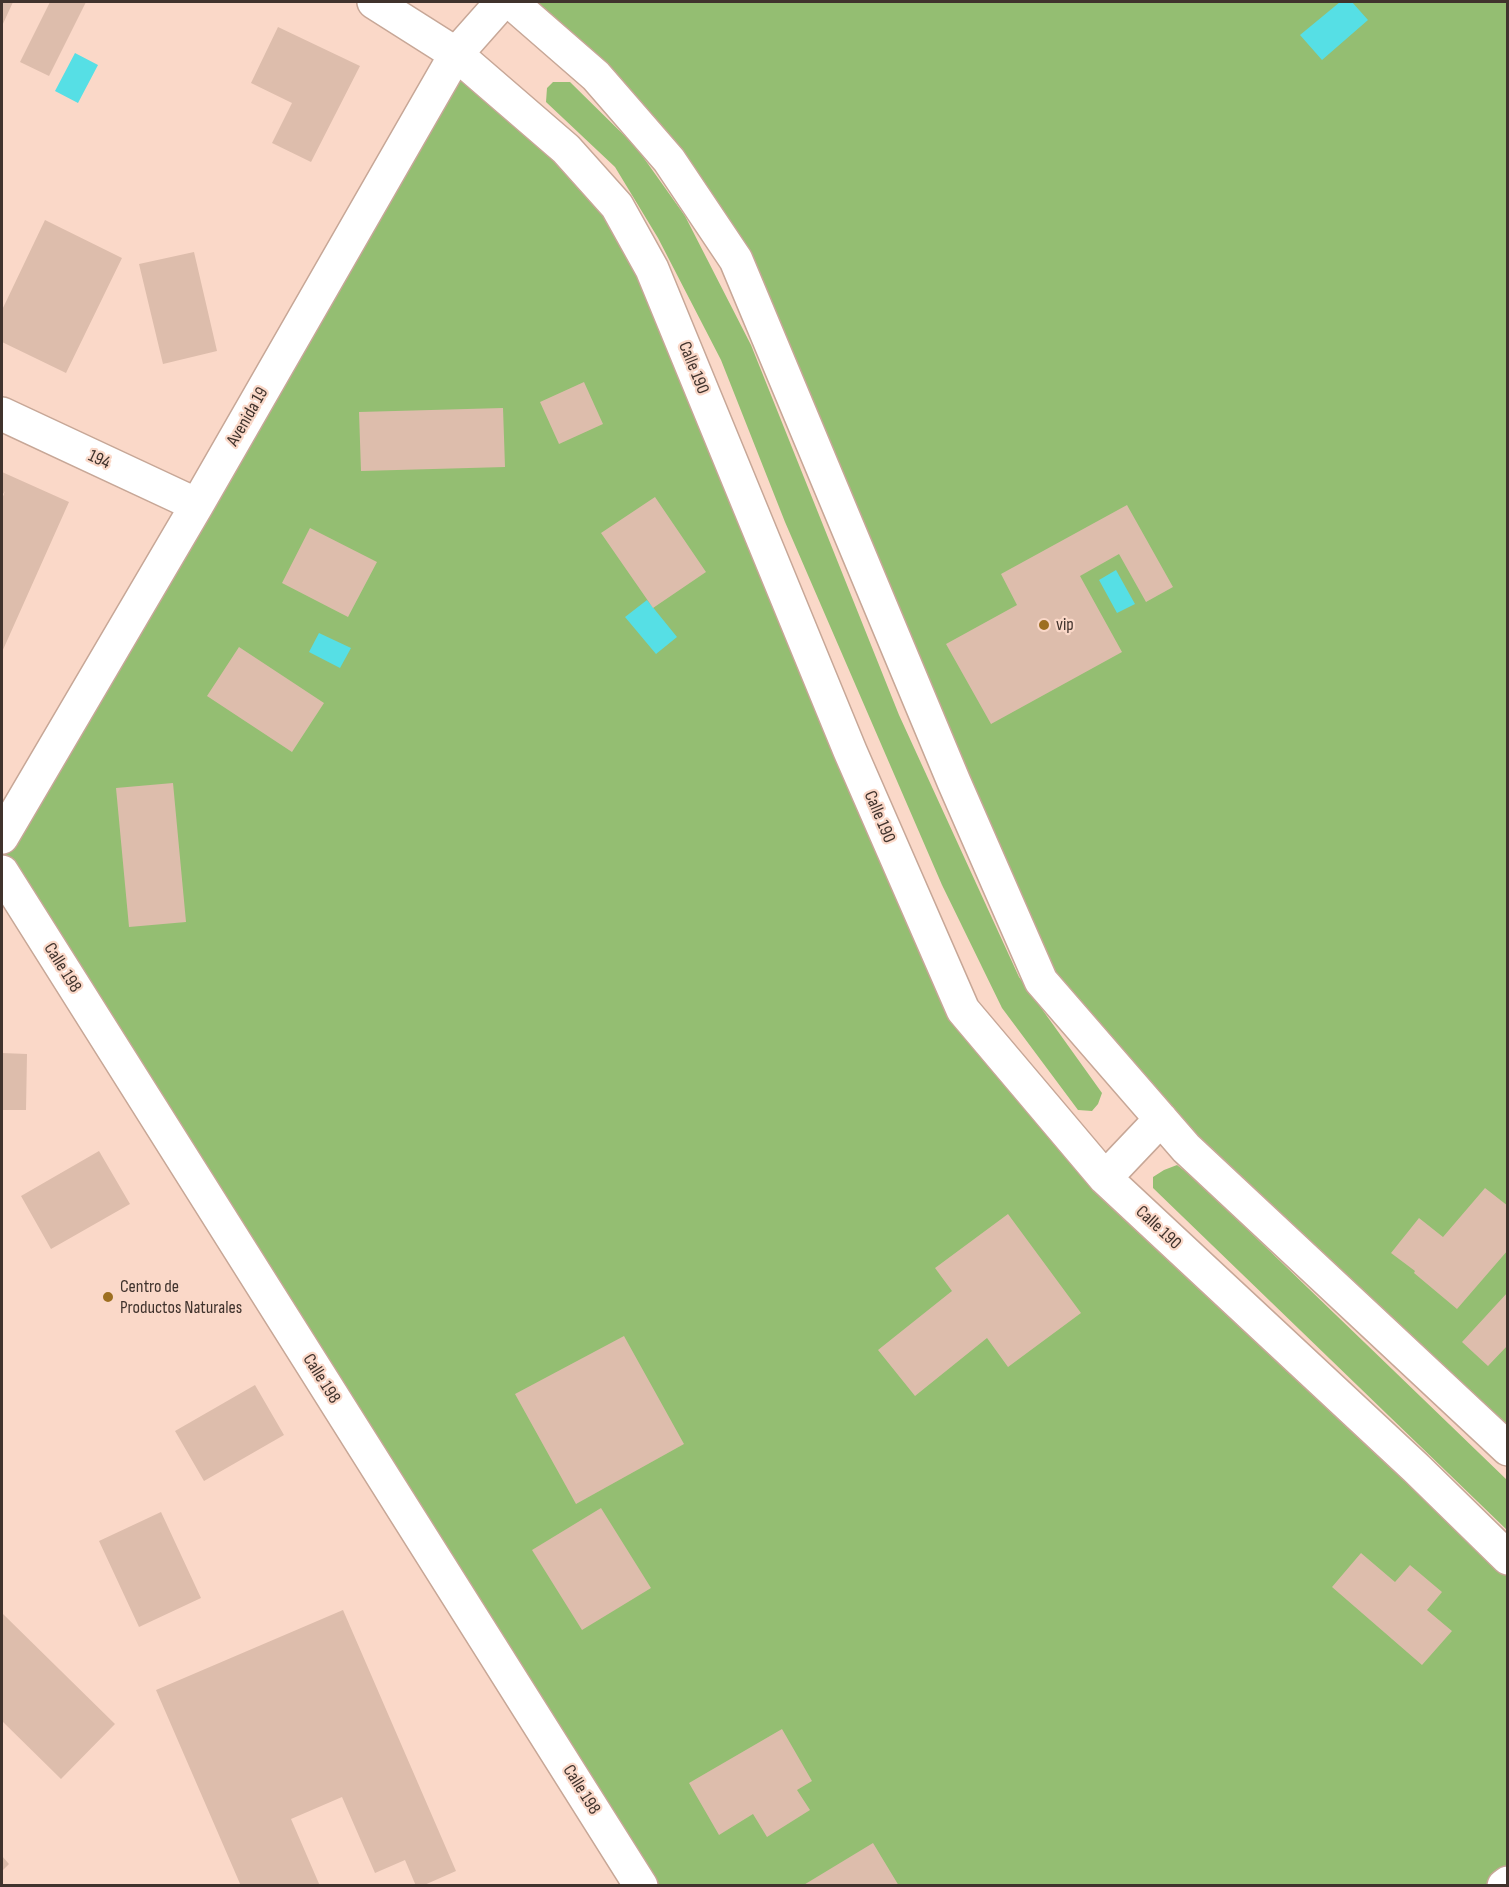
<!DOCTYPE html>
<html>
<head>
<meta charset="utf-8">
<style>
  body { margin:0 }
  #map { position:relative; width:1509px; height:1887px; overflow:hidden; background:#fad8c8; font-family:"Sofia Sans Condensed",sans-serif }
  canvas { display:block }
  .frame { position:absolute; inset:0; border:3px solid #40332d; pointer-events:none }
</style>
</head>
<body>
<div id="map">
<canvas width="1509" height="1887"></canvas>
<div class="frame"></div>
</div>
<script>
const ctx = document.querySelector('canvas').getContext('2d');
ctx.lineJoin = 'round';
function fillPath(path, color) {
  ctx.fillStyle = color;
  ctx.fill(path, 'evenodd');
}
function poly(rows) {
  const path = new Path2D();
  for (const r of rows) {
    path.moveTo(r[0], r[1]);
    for (let i = 2; i < r.length; i += 2) path.lineTo(r[i], r[i + 1]);
  }
  return path;
}
function stroke(path, color, width, dash) {
  ctx.strokeStyle = color;
  ctx.lineWidth = width;
  ctx.lineCap = dash ? 'butt' : 'round';
  ctx.setLineDash(dash || []);
  ctx.stroke(path);
}
function write(font, color, halo, rows, align = 'center') {
  ctx.font = font + ' "Sofia Sans Condensed",sans-serif';
  ctx.lineWidth = 4.5;
  ctx.setLineDash([]);
  ctx.textBaseline = 'middle';
  ctx.strokeStyle = halo;
  ctx.fillStyle = color;
  for (const [text, x, y, turn = 0] of rows) {
    ctx.save();
    ctx.translate(x, y);
    ctx.rotate((+turn || 0) * Math.PI / 180);
    ctx.textAlign = isNaN(turn) ? turn : align;
    if (halo) ctx.strokeText(text, 0, 0);
    ctx.fillText(text, 0, 0);
    ctx.restore();
  }
}
fillPath(poly([
  [511,2,1507,2,1507,1449,1041,981,736,260],
  [456,54,617,206,963,1010,1507,1561,1507,1883,1504,1886,641,1885,2,872,2,837],
  [553,82,570,82,636,147,685,216,751,345,899,715,1019,977,1102,1093,1098,1104,1092,1111,1078,1110,1002,1008,942,885,785,522,721,360,658,238,615,167,546,102,547,88],
  [1177,1165,1193,1177,1507,1480,1507,1530,1153,1188,1153,1177,1164,1170]
]), '#94be72');
fillPath(poly([
  [1340,2,1352,2,1368,20,1322,60,1300,35],
  [75,53,98,65,78,103,55,91],
  [1116,570,1135,604,1117,613,1099,580],
  [647,600,677,637,656,654,625,617],
  [319,633,351,648,340,668,309,652]
]), '#56dfe5');
fillPath(poly([
  [2,2,13,2,2,26],
  [50,2,86,2,49,76,20,62],
  [278,27,360,66,311,162,272,143,292,103,251,83],
  [45,220,122,258,66,373,2,342,2,310],
  [194,252,217,351,163,364,139,264],
  [584,382,603,424,559,444,540,402],
  [503,408,505,467,361,471,359,412],
  [2,472,69,502,2,652,2,499,5,491,2,496],
  [655,497,706,572,653,608,601,533],
  [1127,505,1173,587,1146,602,1119,554,1080,576,1122,652,991,724,946,644,1017,605,1001,574],
  [310,528,377,562,348,617,282,583],
  [239,647,324,703,292,752,207,696],
  [173,783,186,922,129,927,116,788],
  [2,1053,27,1054,26,1110,2,1110],
  [99,1151,130,1204,51,1249,21,1196],
  [1485,1188,1508,1206,1508,1250,1457,1309,1414,1273,1415,1271,1391,1253,1419,1218,1443,1237],
  [1008,1214,1081,1313,1008,1367,987,1338,915,1396,878,1350,952,1291,935,1268],
  [1508,1292,1508,1345,1488,1366,1462,1342],
  [624,1336,684,1444,576,1504,515,1394],
  [255,1385,284,1435,204,1481,175,1431],
  [601,1508,651,1588,582,1630,532,1550],
  [161,1512,201,1598,139,1627,99,1541],
  [1361,1553,1395,1582,1410,1565,1442,1592,1427,1610,1452,1631,1422,1665,1332,1587],
  [343,1610,456,1871,422,1886,416,1886,405,1860,375,1873,342,1797,291,1819,320,1886,241,1886,156,1690],
  [3,1614,115,1724,61,1779,2,1721,2,1615],
  [782,1729,812,1781,797,1790,810,1810,767,1837,753,1814,719,1835,689,1783],
  [873,1843,899,1886,802,1886],
  [2,1856,9,1864,2,1871]
]), '#ddbdac');
const minor = poly([
  [2,414,197,505],
  [2,837,197,505,456,54,502,2],
  [2,872,641,1886],
  [1504,1886,1508,1883]
]);
const major = poly([
  [374,2,456,54,566,149,617,206,652,269,850,751,963,1010,1105,1178,1416,1468,1508,1558],
  [511,2,596,76,669,160,736,260,954,782,1041,981,1186,1148,1508,1449],
  [1105,1178,1161,1119]
]);
stroke(minor, '#c7a797', 36);
stroke(major, '#c7a797', 36);
stroke(minor, '#fff', 33);
stroke(major, '#fff', 33);
for (const [x, y, r, color] of [
  [1044,625,6,"#9d6f21"],
  [108,1297,6,"#9d6f21"]
]) {
  const dot = new Path2D();
  dot.arc(x, y, r, 0, 2 * Math.PI);
  ctx.fillStyle = color;
  ctx.fill(dot);
  stroke(dot, '#fad8c8', 2);
}
write('18px', '#40332d', '#fad8c8', [
  ["Calle 190",693,368,68],
  ["Avenida 19",248,417,-60],
  ["194",99,460,25],
  ["Calle 190",879,817,67],
  ["Calle 198",62,968,58],
  ["Calle 190",1158,1228,43],
  ["Calle 198",321,1379,58],
  ["Calle 198",581,1790,58]
]);
write('18px', '#40332d', '#fad8c8', [
  ["vip",1056,625],
  ["Centro de",120,1287],
  ["Productos Naturales",120,1308]
], 'left');
</script>
</body>
</html>
